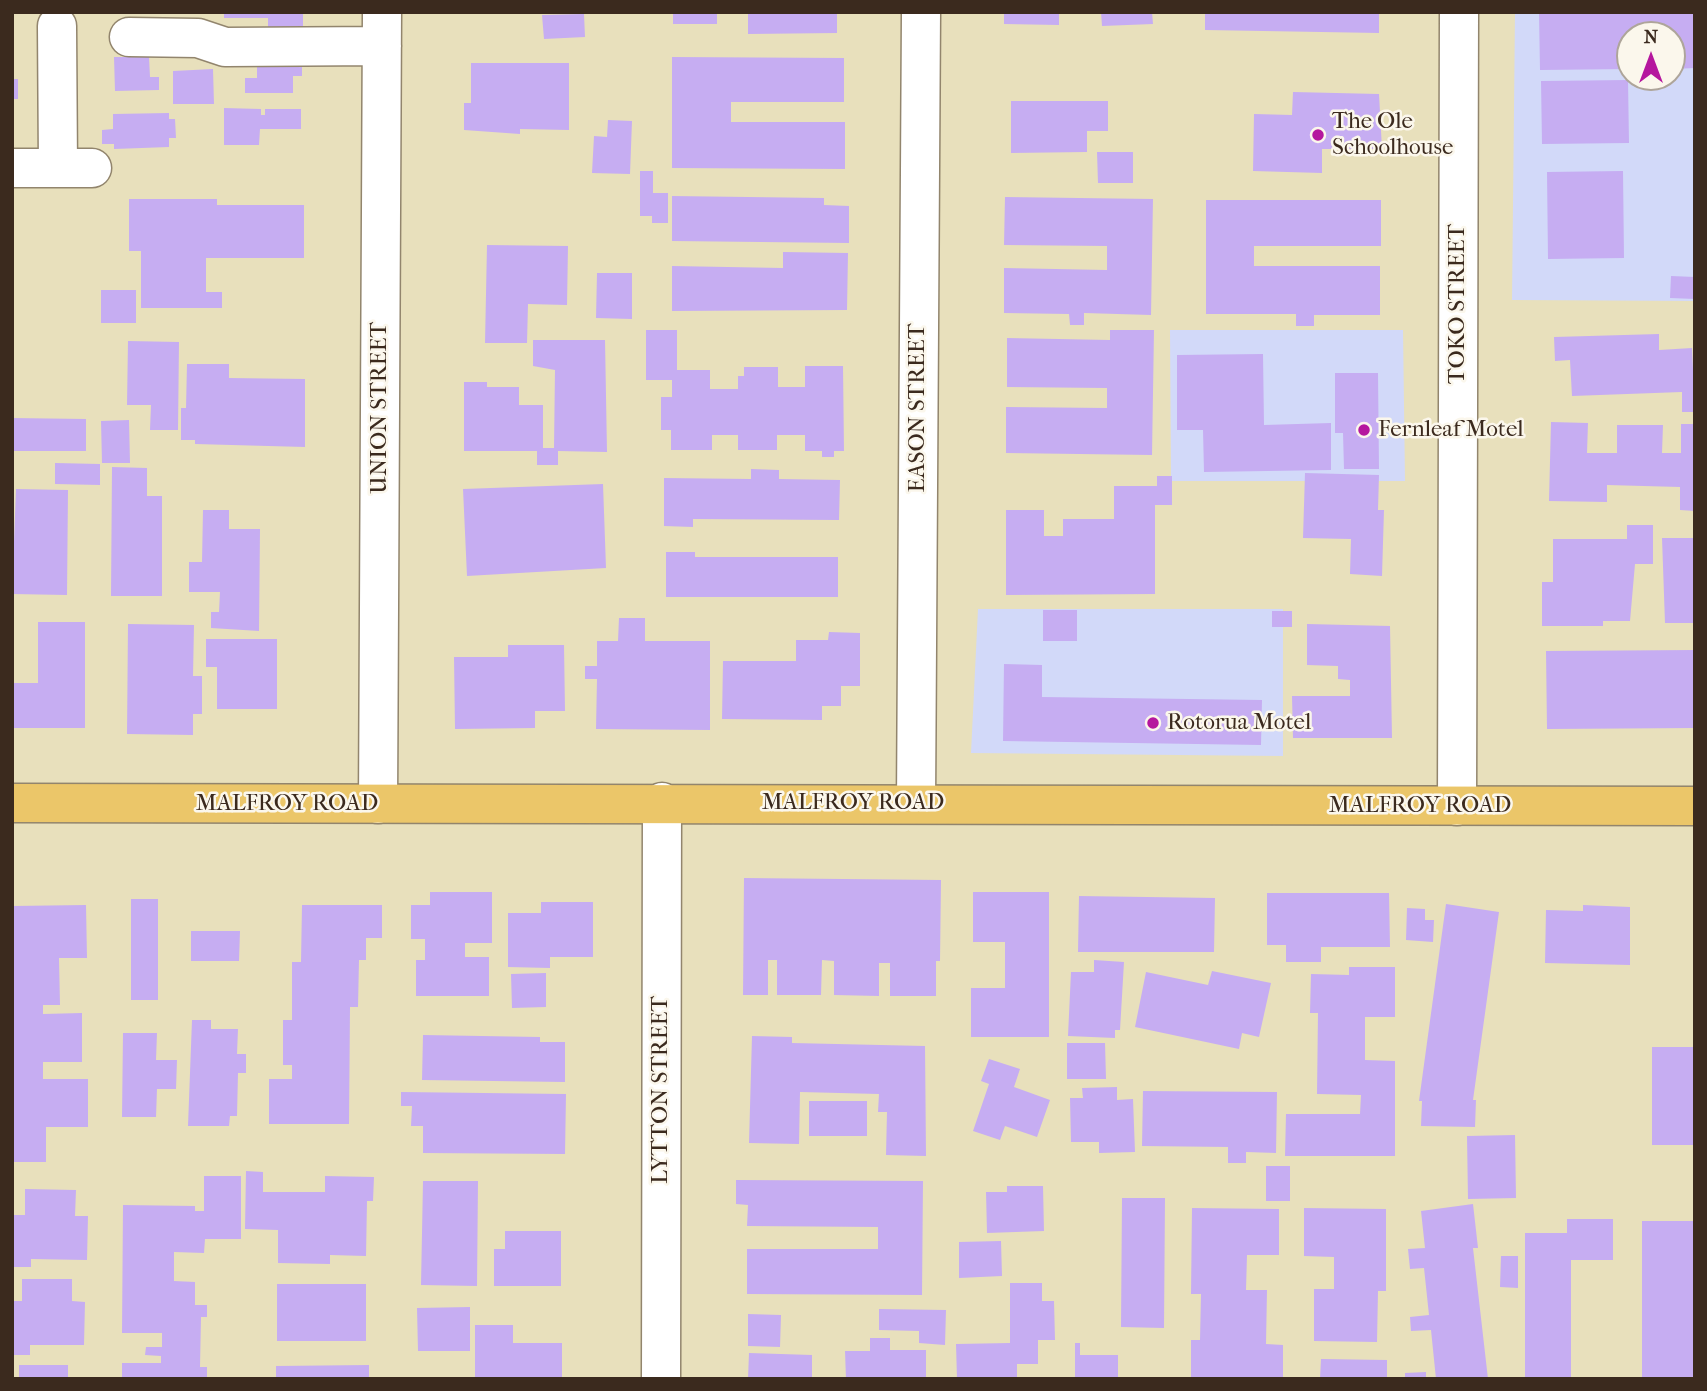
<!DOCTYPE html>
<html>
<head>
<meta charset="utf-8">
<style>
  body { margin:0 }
  #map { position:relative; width:1707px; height:1391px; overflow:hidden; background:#e8e0bc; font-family:"IM FELL French Canon",serif }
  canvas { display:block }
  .frame { position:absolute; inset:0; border:14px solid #3b2a1e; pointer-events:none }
  .north { position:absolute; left:1616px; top:21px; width:70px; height:70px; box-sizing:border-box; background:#fbf7ec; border:2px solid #aea59a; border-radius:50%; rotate:0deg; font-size:19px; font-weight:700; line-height:28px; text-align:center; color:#3b2a1e }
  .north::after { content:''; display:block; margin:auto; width:24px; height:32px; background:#b5179e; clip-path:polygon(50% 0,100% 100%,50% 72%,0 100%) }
</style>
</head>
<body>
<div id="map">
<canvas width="1707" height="1391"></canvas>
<div class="frame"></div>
<div class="north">N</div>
</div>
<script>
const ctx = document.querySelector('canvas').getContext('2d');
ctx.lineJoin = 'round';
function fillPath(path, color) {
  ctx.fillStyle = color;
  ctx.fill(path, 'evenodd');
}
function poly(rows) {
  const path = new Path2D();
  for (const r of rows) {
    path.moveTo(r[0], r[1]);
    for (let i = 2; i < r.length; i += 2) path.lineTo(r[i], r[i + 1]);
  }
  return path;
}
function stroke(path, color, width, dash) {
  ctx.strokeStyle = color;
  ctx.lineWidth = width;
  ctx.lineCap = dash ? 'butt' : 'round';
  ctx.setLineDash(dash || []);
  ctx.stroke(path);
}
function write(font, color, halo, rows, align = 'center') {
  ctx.font = font + ' "IM FELL French Canon",serif';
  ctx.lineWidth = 5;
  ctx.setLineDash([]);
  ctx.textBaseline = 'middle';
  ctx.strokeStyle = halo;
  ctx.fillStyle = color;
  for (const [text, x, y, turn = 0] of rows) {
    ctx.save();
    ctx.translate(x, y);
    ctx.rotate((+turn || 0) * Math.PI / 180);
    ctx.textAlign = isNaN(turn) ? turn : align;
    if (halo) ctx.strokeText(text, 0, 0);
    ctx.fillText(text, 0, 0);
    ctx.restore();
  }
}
fillPath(poly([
  [1515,12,1695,12,1695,301,1512,300],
  [1630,35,1672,35,1672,77,1630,77],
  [1170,330,1403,330,1405,481,1171,481],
  [978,609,1283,609,1283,756,971,753]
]), '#d2d9f9');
fillPath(poly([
  [224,12,303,12,303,30,268,30,268,18,224,18],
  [673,12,717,12,717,24,673,24],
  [748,12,837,12,837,33,748,34],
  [1004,12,1059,12,1059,25,1004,24],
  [1101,12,1152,12,1153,24,1102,26],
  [1205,12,1379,12,1379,33,1205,30],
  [1539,12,1695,12,1695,68,1672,69,1672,35,1630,35,1630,69,1540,70],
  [584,14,585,37,544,39,542,15],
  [114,57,149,57,150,77,159,77,159,90,115,91],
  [672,57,844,58,844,102,731,102,731,122,845,122,845,169,672,168],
  [257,59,302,59,302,76,293,76,293,93,245,93,245,78,257,78],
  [471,63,569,63,569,130,520,129,520,134,464,130,464,103,471,103],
  [213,69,214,104,173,104,173,71],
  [12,79,18,79,18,99,12,99],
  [1628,80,1629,143,1542,144,1541,81],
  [1293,92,1379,94,1382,149,1322,149,1322,173,1253,171,1254,114,1292,115],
  [1011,101,1108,101,1108,131,1087,131,1087,152,1011,153],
  [224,108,261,109,261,115,265,115,265,109,301,109,301,129,260,129,259,145,224,145],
  [169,113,169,119,175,119,176,138,169,138,169,147,114,149,114,144,102,144,102,130,113,129,113,114],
  [608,120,632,121,630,174,592,173,594,136,607,137],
  [1097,152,1133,152,1133,183,1098,183],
  [640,171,653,171,653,193,668,193,668,223,652,223,652,216,640,216],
  [1623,171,1624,258,1548,259,1547,172],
  [672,196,824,198,824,205,849,206,849,243,672,241],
  [1005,197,1153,199,1151,315,1084,313,1084,325,1070,325,1069,314,1004,313,1004,268,1107,270,1107,246,1004,245],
  [129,199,217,199,217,205,304,205,304,258,206,258,206,292,222,292,222,308,141,308,141,251,129,251],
  [1206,200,1381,200,1381,246,1254,246,1254,266,1380,266,1380,315,1314,315,1314,326,1296,326,1296,314,1206,314],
  [487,245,568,246,567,305,528,304,527,343,485,343],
  [783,252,848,253,847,310,672,311,672,266,783,268],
  [597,273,632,273,632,319,596,318],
  [1671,276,1695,277,1695,299,1670,298],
  [101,290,136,290,136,323,101,323],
  [646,330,677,330,677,370,710,370,710,389,738,389,738,376,744,376,744,367,778,367,778,387,805,387,805,366,843,366,844,451,834,451,834,457,822,457,822,451,805,451,805,435,777,435,777,450,738,450,738,435,712,435,712,450,671,450,671,430,661,430,661,397,672,397,672,380,646,380],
  [1110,330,1154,330,1152,455,1006,453,1006,407,1107,408,1107,388,1007,387,1007,338,1110,340],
  [1659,334,1659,350,1692,348,1695,412,1682,412,1682,392,1572,396,1570,360,1555,361,1554,337],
  [533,340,605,340,607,452,558,451,558,465,537,465,537,451,464,451,464,382,487,382,487,387,519,387,519,405,543,405,543,448,554,448,555,370,533,366],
  [128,341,179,342,178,430,150,430,151,405,127,405],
  [1263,354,1264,425,1331,423,1331,470,1204,472,1203,430,1177,430,1177,355],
  [187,364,229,364,229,378,305,379,305,447,195,444,195,440,181,440,181,408,186,408],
  [1335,373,1378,373,1379,469,1344,469,1343,433,1335,433],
  [12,418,86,419,86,451,12,451],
  [129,420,130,463,102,463,101,421],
  [1551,422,1588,423,1587,453,1617,453,1617,425,1663,425,1662,453,1681,453,1681,424,1695,424,1695,511,1680,510,1680,487,1607,485,1607,502,1549,501],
  [55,463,100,464,100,485,55,484],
  [112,467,147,468,147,496,162,496,162,596,111,596],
  [751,469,779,470,779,479,840,480,839,520,693,519,693,527,664,526,664,478,751,479],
  [1305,473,1379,475,1378,510,1384,510,1382,576,1350,574,1351,539,1303,538],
  [1157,476,1172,476,1172,505,1155,505,1155,594,1006,595,1006,510,1044,510,1044,536,1063,536,1063,519,1114,519,1114,486,1157,486],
  [603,484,606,568,467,576,463,489],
  [16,489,68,490,67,595,12,594],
  [203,510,229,510,229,529,260,529,259,631,211,628,211,612,219,612,220,592,189,592,189,562,202,562],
  [1627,525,1653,525,1653,564,1635,564,1630,621,1603,621,1603,626,1542,626,1542,582,1553,582,1553,539,1627,539],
  [1662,538,1695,538,1695,623,1665,623],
  [666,552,695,552,695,557,838,557,838,597,666,597],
  [1043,610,1077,610,1077,641,1043,641],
  [1272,611,1292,611,1292,627,1272,627],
  [619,618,645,618,645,641,710,641,710,730,596,729,597,679,585,679,585,666,597,666,597,641,618,641],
  [38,622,85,622,85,728,12,728,12,683,38,683],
  [128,624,194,625,193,676,202,676,202,714,193,714,193,735,127,734],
  [1307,624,1390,626,1392,738,1293,738,1292,696,1350,696,1350,680,1338,679,1338,666,1307,665],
  [829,632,860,633,860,686,841,686,841,706,822,706,822,720,722,719,723,661,796,661,796,640,828,640],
  [206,639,277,639,277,709,217,709,217,667,206,667],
  [508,645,564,645,565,711,535,711,535,728,455,729,454,657,508,657],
  [1695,650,1695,728,1547,729,1546,651],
  [1004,664,1042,665,1042,697,1262,700,1261,745,1003,741],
  [744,878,941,880,940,961,936,961,936,996,890,996,890,963,879,963,879,996,834,995,834,961,822,960,821,995,777,995,777,960,768,960,768,995,743,995],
  [430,892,492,892,492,943,465,943,465,957,489,957,489,996,416,996,416,960,425,960,425,939,411,939,411,905,430,905],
  [973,892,1049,892,1049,1037,971,1037,971,988,1005,988,1005,942,973,942],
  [1267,893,1389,893,1390,947,1321,947,1321,962,1286,962,1286,945,1267,945],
  [1079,896,1215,898,1214,952,1078,952],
  [131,899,158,899,158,1000,131,1000],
  [541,902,593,902,593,957,550,957,550,968,508,967,508,913,541,913],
  [1446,904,1499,912,1473,1100,1476,1100,1475,1127,1421,1126,1422,1101,1419,1101],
  [86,905,87,958,59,958,60,1005,43,1005,43,1014,82,1013,82,1062,43,1062,43,1079,88,1079,88,1127,46,1127,46,1162,12,1162,13,906],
  [302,905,382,905,382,938,366,938,366,960,359,960,358,1007,350,1007,349,1124,269,1124,269,1079,292,1079,292,1065,283,1065,283,1020,292,1020,292,962,301,962],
  [1583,905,1630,907,1630,965,1545,963,1546,910,1583,911],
  [1407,908,1425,909,1425,920,1434,920,1433,942,1406,940],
  [191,931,240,931,239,961,191,961],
  [1094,960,1124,962,1120,1030,1115,1030,1115,1038,1068,1036,1071,972,1094,972],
  [1349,967,1395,967,1395,1017,1365,1017,1365,1060,1395,1061,1395,1156,1285,1156,1286,1114,1360,1114,1361,1095,1317,1094,1318,1013,1310,1013,1311,974,1349,975],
  [1212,971,1271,983,1259,1037,1242,1033,1239,1049,1135,1027,1146,972,1208,985],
  [546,973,546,1007,512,1008,511,974],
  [192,1020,211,1020,211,1029,238,1029,237,1054,246,1054,246,1073,238,1073,237,1116,230,1116,229,1126,188,1126],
  [123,1033,157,1033,156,1060,177,1060,176,1089,157,1089,156,1117,122,1117],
  [423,1035,540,1037,540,1042,565,1042,565,1082,422,1080],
  [752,1036,792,1037,792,1043,925,1046,926,1156,886,1155,887,1112,878,1112,879,1094,800,1092,799,1144,749,1143],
  [1067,1043,1105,1043,1106,1079,1067,1079],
  [1652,1047,1695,1047,1695,1145,1652,1145],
  [989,1059,1020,1069,1014,1087,1050,1100,1037,1137,1005,1126,1000,1140,973,1131,989,1084,981,1081],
  [1117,1087,1117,1100,1133,1099,1135,1152,1099,1153,1099,1142,1071,1142,1070,1098,1083,1098,1082,1088],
  [1143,1091,1277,1092,1276,1153,1246,1152,1246,1163,1228,1163,1228,1147,1142,1146],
  [401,1092,566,1094,565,1154,423,1153,423,1126,411,1126,412,1106,401,1106],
  [809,1101,867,1101,867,1136,809,1136],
  [1515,1135,1516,1198,1468,1199,1467,1136],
  [1266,1166,1290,1166,1290,1201,1266,1201],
  [246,1171,263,1172,263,1192,325,1192,325,1176,374,1177,373,1201,367,1201,366,1256,330,1255,330,1264,278,1263,278,1230,245,1229],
  [204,1176,241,1176,241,1239,205,1239,204,1253,174,1252,174,1281,195,1282,195,1305,207,1305,207,1317,201,1317,200,1367,207,1367,207,1379,122,1379,122,1363,161,1363,161,1356,145,1355,146,1347,162,1347,162,1333,122,1333,123,1205,195,1206,195,1211,204,1211],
  [736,1180,923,1181,922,1295,747,1294,747,1249,878,1249,878,1227,747,1226,748,1205,736,1204],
  [423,1181,478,1181,477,1286,421,1285],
  [1007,1186,1043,1186,1044,1231,987,1233,986,1192,1007,1192],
  [25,1189,76,1190,75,1216,88,1216,87,1260,31,1259,31,1267,13,1267,13,1215,25,1215],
  [1122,1198,1165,1198,1164,1328,1121,1327],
  [1473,1204,1478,1248,1473,1248,1488,1379,1436,1379,1431,1330,1411,1331,1410,1317,1429,1315,1424,1268,1410,1269,1408,1249,1425,1248,1421,1211],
  [1192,1208,1279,1209,1279,1255,1247,1255,1246,1290,1267,1290,1266,1344,1283,1345,1283,1379,1191,1379,1191,1340,1200,1340,1201,1294,1191,1294],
  [1304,1208,1386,1209,1386,1291,1378,1291,1377,1342,1314,1341,1314,1289,1334,1289,1334,1257,1304,1256],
  [1567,1219,1613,1219,1613,1260,1571,1260,1571,1379,1525,1379,1525,1233,1567,1233],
  [1642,1221,1695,1221,1695,1379,1642,1379],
  [505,1231,561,1231,561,1286,494,1286,494,1249,505,1249],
  [1001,1241,1002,1276,959,1278,959,1242],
  [1501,1256,1518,1256,1518,1288,1500,1287],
  [22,1279,72,1279,72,1301,85,1302,84,1345,30,1345,30,1355,12,1355,12,1301,22,1301],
  [1010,1283,1042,1283,1042,1301,1054,1301,1055,1340,1038,1340,1038,1364,1017,1364,1017,1379,957,1379,956,1344,1010,1343],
  [277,1284,366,1284,366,1341,277,1341],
  [470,1307,470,1351,418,1351,417,1308],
  [879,1309,946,1310,945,1345,919,1343,919,1331,879,1330],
  [748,1314,781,1315,780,1347,748,1346],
  [475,1325,513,1325,513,1343,562,1343,562,1379,475,1379],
  [870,1338,890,1338,890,1350,926,1350,926,1379,846,1379,845,1351,870,1351],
  [1075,1343,1080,1343,1080,1355,1118,1355,1118,1379,1075,1379],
  [749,1353,812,1355,812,1379,748,1379],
  [1321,1359,1387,1360,1387,1379,1320,1379],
  [19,1365,68,1365,68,1379,19,1379],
  [369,1365,369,1379,276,1379,276,1366],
  [1426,1372,1426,1379,1405,1379,1405,1373]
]), '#c6adf2');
const minor = poly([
  [57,26,58,168],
  [129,37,198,38,225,47,382,46],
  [12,168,92,168],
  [916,803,921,12],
  [378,804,382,12],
  [1457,806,1459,12],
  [661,1379,662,802]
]);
const major = poly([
  [12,803,1695,806]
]);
stroke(minor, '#92856d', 41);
stroke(major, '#92856d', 41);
stroke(minor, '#fff', 38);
stroke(major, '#ebc669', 38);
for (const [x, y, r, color] of [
  [1318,135,7,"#b5179e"],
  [1364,430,7,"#b5179e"],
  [1153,723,7,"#b5179e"]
]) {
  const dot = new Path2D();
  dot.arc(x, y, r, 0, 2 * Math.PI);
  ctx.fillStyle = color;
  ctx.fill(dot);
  stroke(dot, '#fbf7ec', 2.5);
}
write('23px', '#3b2a1e', '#fbf7ec', [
  ["The Ole",1332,122],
  ["Schoolhouse",1332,148],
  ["Fernleaf Motel",1378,430],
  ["Rotorua Motel",1167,723]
], 'left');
write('23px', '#3b2a1e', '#fbf7ec', [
  ["TOKO STREET",1458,304,-90],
  ["UNION STREET",380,408,-90],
  ["EASON STREET",918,408,-90],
  ["MALFROY ROAD",853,803],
  ["MALFROY ROAD",287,804],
  ["MALFROY ROAD",1420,806],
  ["LYTTON STREET",661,1090,-90]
]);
</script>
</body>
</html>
